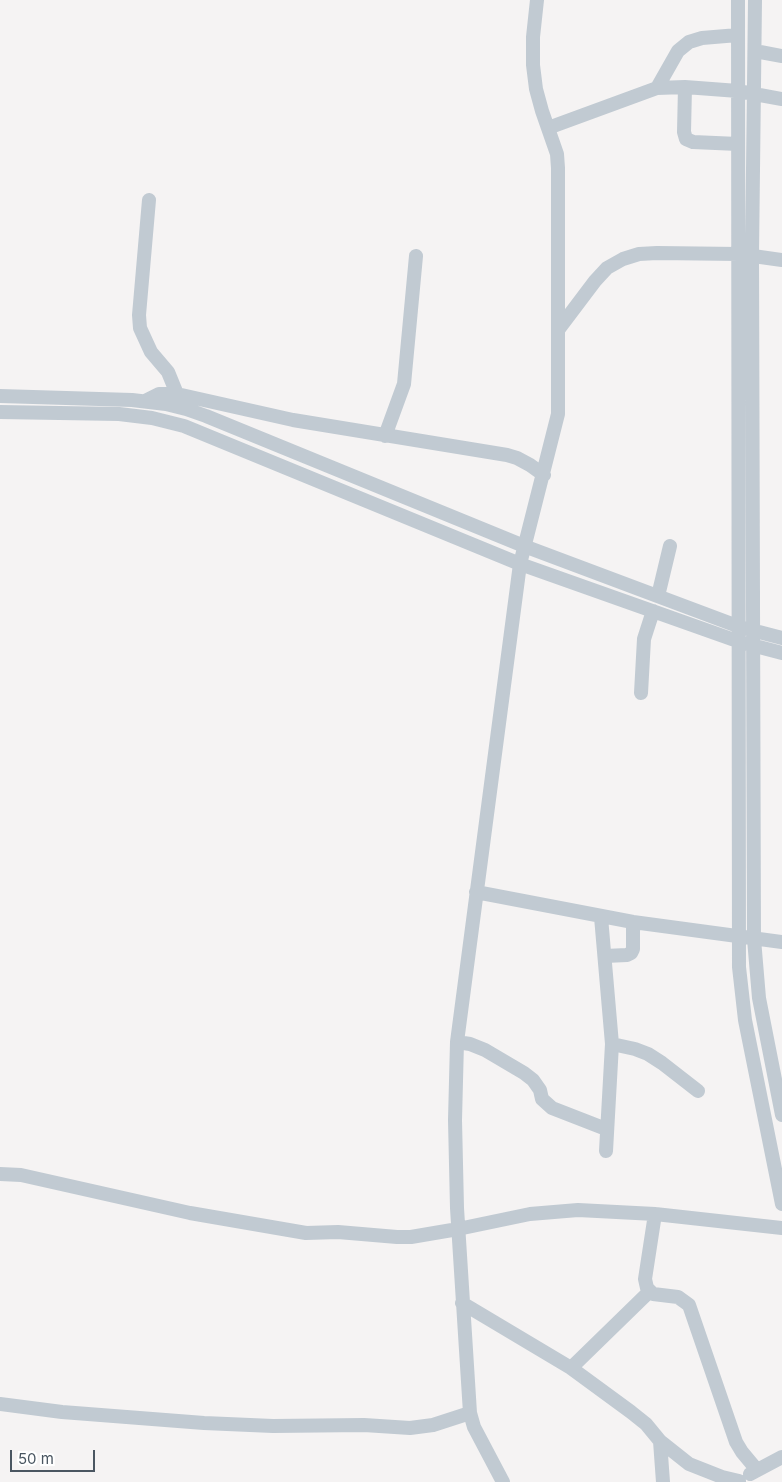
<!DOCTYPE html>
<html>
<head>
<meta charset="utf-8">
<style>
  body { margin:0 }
  #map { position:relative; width:782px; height:1482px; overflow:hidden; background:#f5f3f3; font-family:Inter,sans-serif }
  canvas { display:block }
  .scale { position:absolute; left:10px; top:1450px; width:85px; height:22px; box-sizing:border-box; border:2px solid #4a5661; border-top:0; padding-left:6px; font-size:15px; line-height:18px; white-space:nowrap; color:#4a5661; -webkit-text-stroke:4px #fff; paint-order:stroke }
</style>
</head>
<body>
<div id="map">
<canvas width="782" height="1482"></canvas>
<div class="scale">50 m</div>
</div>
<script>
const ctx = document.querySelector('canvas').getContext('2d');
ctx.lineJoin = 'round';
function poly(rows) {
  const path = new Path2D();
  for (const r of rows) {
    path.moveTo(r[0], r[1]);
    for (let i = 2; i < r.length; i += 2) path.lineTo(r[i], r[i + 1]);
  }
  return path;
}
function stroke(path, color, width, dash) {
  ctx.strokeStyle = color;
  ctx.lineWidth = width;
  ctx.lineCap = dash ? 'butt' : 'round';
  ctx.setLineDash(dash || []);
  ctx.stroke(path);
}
stroke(poly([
  [738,0,739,967,745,1020,782,1204],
  [755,0,752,255,754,939,759,998,782,1115],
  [755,51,782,56],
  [685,87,684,132,686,139,693,142,738,144],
  [657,88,678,51,689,42,702,38,738,35],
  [548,128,657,88,685,87,738,91,782,99],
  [149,200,139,315,140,328,151,352,168,372,177,394],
  [558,330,595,281,607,268,623,259,639,254,657,253,739,254,782,260],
  [0,396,132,400,166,404,186,409,206,416,524,546,740,627,782,638],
  [145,401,159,394,177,394,293,420,507,455,517,458,530,465,544,475],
  [0,412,119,414,152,418,184,426,520,564,740,642,782,653],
  [385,436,404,384,416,256],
  [658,596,670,546],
  [641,693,644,639,653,611],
  [476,892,633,922,782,942],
  [601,917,612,1044,606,1151],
  [605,956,627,955,631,953,633,949,633,922],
  [457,1042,470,1044,485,1050,524,1073,533,1080,540,1090,542,1099,552,1108,606,1129],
  [612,1044,635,1049,648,1054,662,1063,698,1091],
  [0,1174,21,1175,190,1213,306,1233,338,1232,397,1237,411,1237,458,1229,530,1214,578,1210,655,1214,782,1228],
  [655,1214,645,1279,647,1288,653,1294,678,1297,689,1305,736,1442,742,1452,757,1470],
  [462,1303,571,1368,631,1412,646,1424,660,1441,689,1464,722,1477,739,1481],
  [571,1368,650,1291],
  [0,1404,62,1412,204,1423,273,1426,364,1425,410,1428,433,1425,470,1413],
  [660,1441,663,1482],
  [750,1474,782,1457],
  [503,1482,474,1427,470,1413,457,1208,455,1120,457,1042,520,564,558,414,558,168,557,154,542,111,536,89,533,65,533,37,537,0]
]), '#c1cad2', 14);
</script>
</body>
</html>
